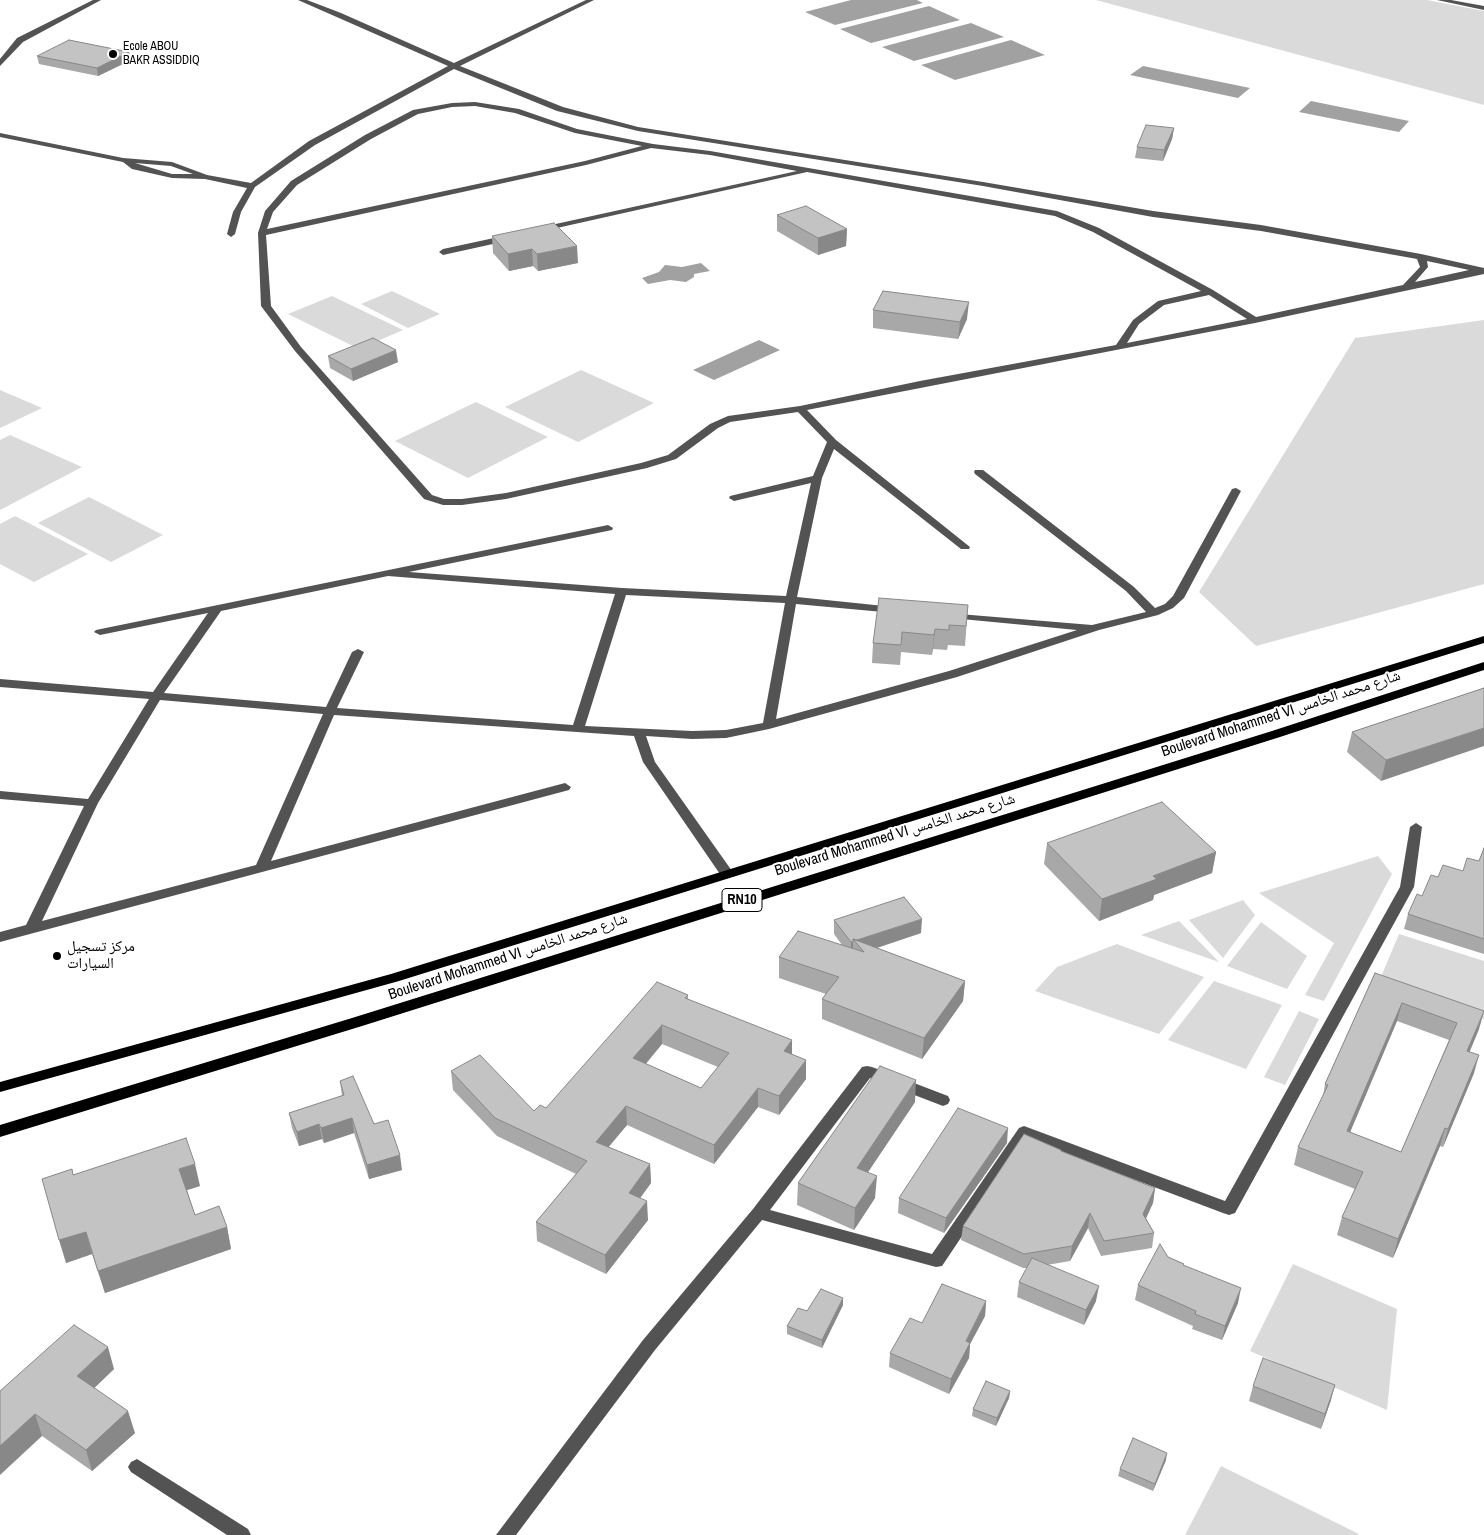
<!DOCTYPE html>
<html>
<head>
<meta charset="utf-8">
<style>
  body { margin:0 }
  canvas { display:block; background:#fff }
</style>
</head>
<body>
<canvas width="1484" height="1535"></canvas>
<script>
const ctx = document.querySelector('canvas').getContext('2d');
ctx.lineJoin = 'round';
function fillPath(path, color) {
  ctx.fillStyle = color;
  ctx.fill(path, 'evenodd');
}
function poly(rows) {
  const path = new Path2D();
  for (const r of rows) {
    path.moveTo(r[0], r[1]);
    for (let i = 2; i < r.length; i += 2) path.lineTo(r[i], r[i + 1]);
  }
  return path;
}
function stroke(path, color, width, dash) {
  ctx.strokeStyle = color;
  ctx.lineWidth = width;
  ctx.lineCap = dash ? 'butt' : 'round';
  ctx.setLineDash(dash || []);
  ctx.stroke(path);
}
function write(font, color, halo, rows, align = 'center') {
  ctx.font = font + ' "Archivo Narrow","Noto Naskh Arabic",sans-serif';
  ctx.lineWidth = 4;
  ctx.setLineDash([]);
  ctx.textBaseline = 'middle';
  ctx.strokeStyle = halo;
  ctx.fillStyle = color;
  for (const [text, x, y, turn = 0] of rows) {
    ctx.save();
    ctx.translate(x, y);
    ctx.rotate((+turn || 0) * Math.PI / 180);
    ctx.textAlign = isNaN(turn) ? turn : align;
    if (halo) ctx.strokeText(text, 0, 0);
    ctx.fillText(text, 0, 0);
    ctx.restore();
  }
}
fillPath(poly([
  [1096,0,1427,0,1484,11,1484,105],
  [392,291,440,314,408,328,361,304],
  [332,296,403,330,359,349,288,314],
  [1484,320,1484,584,1256,646,1199,592,1355,338],
  [581,370,654,403,578,442,505,407],
  [0,390,42,408,0,428],
  [476,402,548,437,468,478,395,441],
  [10,435,82,467,0,510,0,440],
  [89,497,163,535,111,562,38,523],
  [15,516,88,554,34,582,0,564,0,524],
  [1378,856,1392,874,1324,1001,1305,995,1334,943,1259,893],
  [1243,900,1255,915,1223,958,1189,920],
  [1179,921,1219,962,1141,935],
  [1261,922,1307,956,1287,989,1227,966],
  [1399,934,1484,961,1484,1019,1378,984],
  [1117,944,1204,977,1159,1034,1035,991,1057,967],
  [1214,981,1282,1005,1246,1069,1168,1040],
  [1299,1011,1319,1019,1285,1085,1264,1077],
  [1293,1264,1397,1309,1387,1410,1250,1351],
  [1221,1466,1359,1534,1358,1535,1185,1535]
]), '#dadada');
fillPath(poly([
  [851,0,917,0,923,3,835,25,805,12],
  [929,6,960,20,871,43,840,29],
  [971,23,1004,37,914,61,882,47],
  [1011,40,1045,55,955,80,921,65],
  [1143,66,1250,88,1238,98,1130,75],
  [1311,101,1409,121,1399,132,1299,112],
  [701,263,710,271,694,274,694,277,686,282,670,280,648,284,642,278,659,272,665,265,682,267],
  [759,340,780,350,714,380,693,370]
]), '#a1a1a1');
fillPath(poly([
  [93,0,101,0,23,42,0,66,0,59,17,38,93,0],
  [298,0,307,0,341,13,454,63,586,0,594,0,460,66,563,107,638,127,983,182,1153,211,1261,225,1421,254,1484,268,1484,274,1255,323,807,410,836,440,970,547,969,549,961,549,834,449,822,478,797,597,894,607,900,610,894,613,796,604,776,719,949,671,1077,630,951,618,945,615,947,613,1092,625,1146,612,1126,591,975,474,974,472,975,470,983,470,1134,587,1155,608,1165,604,1173,596,1232,489,1236,488,1241,491,1184,598,1173,608,1158,615,1099,630,957,677,769,729,726,738,692,739,646,736,655,762,732,871,734,874,732,877,722,877,643,762,634,736,334,715,271,861,565,783,571,787,569,790,0,942,0,932,26,925,84,806,0,799,0,791,88,799,149,699,0,687,0,679,153,692,208,613,100,635,94,632,96,630,608,525,613,528,612,530,409,572,622,588,786,596,811,483,734,501,729,498,730,496,813,476,827,442,798,412,730,422,718,428,676,459,647,468,506,499,462,505,443,505,424,499,295,351,261,306,258,233,265,211,291,181,365,135,413,110,452,103,475,102,519,109,577,129,653,144,710,151,1057,211,1099,228,1213,290,1256,317,1403,285,1420,267,1417,259,1261,231,1153,217,983,186,638,131,557,111,454,69,315,145,255,187,241,212,235,234,231,237,227,234,233,212,247,188,205,179,172,178,132,169,123,162,0,137,0,133,123,158,172,162,207,175,251,183,309,141,448,66,298,0],
  [475,106,515,113,575,133,642,146,585,161,267,229,273,212,297,185,371,139,418,114,452,107,475,106],
  [651,148,710,155,797,171,542,227,538,230,539,232,807,172,1055,216,1093,232,1201,291,1158,301,1133,320,1116,345,920,381,800,406,728,416,710,424,668,455,641,463,506,493,462,499,444,499,432,495,301,347,271,306,266,235,586,165,651,148],
  [135,163,171,166,193,174,172,174,135,163],
  [1427,261,1469,270,1415,282,1428,267,1427,261],
  [1209,295,1247,319,1127,343,1139,324,1164,305,1209,295],
  [388,576,615,594,573,725,337,708,364,652,358,649,352,652,326,707,164,693,221,611,388,576],
  [626,595,785,603,763,723,726,730,692,731,585,726,626,595],
  [160,700,323,714,256,865,42,921,98,803,160,700],
  [1437,0,1451,0,1484,6,1484,10,1437,0],
  [508,235,512,238,511,240,443,255,439,252,443,249,508,235],
  [1416,823,1422,827,1414,887,1235,1213,1229,1215,1223,1213,1027,1139,942,1266,936,1267,762,1220,655,1350,516,1535,496,1535,643,1340,753,1209,862,1067,867,1066,872,1067,948,1096,950,1100,948,1104,943,1106,870,1078,770,1210,932,1254,1019,1128,1024,1126,1225,1201,1400,887,1410,827,1416,823],
  [137,1459,248,1529,251,1535,227,1535,131,1472,128,1467,131,1462,137,1459]
]), '#535353');
fillPath(poly([
  [1484,636,1484,643,399,981,0,1092,0,1082,391,974,1484,636],
  [1484,662,1484,670,1280,737,362,1026,0,1137,0,1125,352,1018,1272,731,1484,662]
]), '#000');
fillPath(poly([
  [129,52,131,60,98,76,39,64,37,56],
  [1174,128,1172,139,1163,161,1135,158,1137,147],
  [777,215,847,229,846,246,818,255,777,231],
  [492,236,578,263,538,271,533,266,509,271,493,253],
  [873,310,967,319,958,339,873,328],
  [328,356,398,362,353,381,330,368],
  [968,605,965,646,948,645,947,650,933,649,932,655,901,652,900,665,872,663,873,643],
  [1484,688,1381,781,1347,752,1352,732],
  [1047,843,1216,852,1212,873,1154,895,1153,900,1099,921,1044,864],
  [1484,848,1484,954,1404,929,1408,914,1422,896,1479,861],
  [834,920,921,933,877,948,965,981,963,1001,922,1059,822,1019,822,999,826,994,779,978,779,957,842,945,834,934],
  [1375,973,1479,1029,1470,1051,1474,1073,1443,1147,1440,1146,1393,1258,1337,1235,1342,1217,1355,1189,1294,1165,1298,1147,1323,1096,1325,1084],
  [1397,1021,1449,1040,1401,1152,1350,1132],
  [688,995,688,999,792,1054,806,1079,779,1115,758,1107,714,1164,627,1125,608,1147,650,1164,651,1183,640,1198,648,1220,606,1274,537,1241,536,1222,576,1174,497,1136,453,1090,451,1071,534,1111,546,1108],
  [662,1044,718,1067,701,1088,646,1064],
  [340,1081,374,1124,402,1170,369,1179,354,1133,324,1143,322,1139,299,1146,292,1128,289,1113,342,1096],
  [915,1102,868,1172,875,1198,854,1230,797,1205,798,1183],
  [1007,1143,944,1233,898,1213,899,1198],
  [1061,1150,1061,1151,1155,1188,1153,1203,1146,1218,1154,1233,1152,1248,1101,1256,1088,1228,1070,1261,1047,1265,1096,1301,1084,1325,1017,1297,1019,1282,1027,1268,1023,1268,961,1240,963,1226],
  [73,1175,200,1186,187,1190,195,1215,227,1227,231,1249,105,1293,92,1254,66,1263],
  [1168,1257,1184,1264,1183,1266,1238,1303,1222,1340,1192,1329,1193,1326,1135,1300,1138,1285],
  [843,1298,843,1305,822,1348,787,1334,787,1326,807,1311],
  [986,1301,985,1316,970,1344,969,1358,949,1394,889,1367,890,1353,922,1323],
  [114,1369,94,1388,135,1433,92,1471,42,1436,0,1391],
  [1253,1386,1331,1400,1321,1429,1249,1401],
  [1010,1391,1009,1398,996,1426,972,1416,973,1409],
  [1166,1460,1153,1491,1118,1476,1120,1469]
]), '#a8a8a8');
fillPath(poly([
  [129,52,131,60,98,76,97,68],
  [1174,128,1172,139,1163,161,1164,150],
  [847,229,846,246,818,255,818,238],
  [577,246,578,263,538,271,537,254],
  [532,249,533,266,509,271,508,254],
  [969,302,967,319,958,339,960,322],
  [396,350,398,362,353,381,351,369],
  [935,629,933,649,932,655,934,635],
  [1484,728,1484,746,1381,781,1386,760],
  [1216,852,1212,873,1154,895,1153,900,1099,921,1102,899,1153,876],
  [922,919,921,933,864,952,855,941],
  [851,942,853,942,853,956,851,957],
  [965,981,963,1001,922,1059,924,1038],
  [1402,1003,1397,1021,1343,1149,1347,1131],
  [1484,1012,1479,1029,1462,1069,1467,1051],
  [662,1025,662,1044,634,1077,633,1058],
  [792,1040,792,1059,784,1051],
  [1479,1055,1474,1073,1443,1147,1448,1129],
  [806,1060,806,1079,779,1115,779,1096],
  [916,1080,915,1102,856,1190,857,1168],
  [758,1088,758,1107,714,1164,714,1145],
  [626,1106,627,1125,597,1161,596,1142],
  [352,1118,354,1133,324,1143,321,1128],
  [319,1124,322,1139,299,1146,297,1132],
  [1008,1128,1007,1143,944,1233,946,1218],
  [1445,1128,1440,1146,1393,1258,1398,1239],
  [400,1155,402,1170,369,1179,367,1165],
  [195,1164,200,1186,184,1191,179,1169],
  [650,1164,651,1183,630,1212,629,1193],
  [877,1176,875,1198,854,1230,855,1208],
  [1155,1188,1153,1203,1141,1229,1143,1214],
  [647,1201,648,1220,606,1274,605,1255],
  [1090,1213,1088,1228,1070,1261,1072,1246],
  [227,1227,231,1249,105,1293,98,1271],
  [86,1232,92,1254,66,1263,59,1240],
  [1099,1286,1096,1301,1084,1325,1086,1310],
  [1241,1288,1238,1303,1222,1340,1225,1326],
  [843,1298,843,1305,822,1348,822,1340],
  [986,1301,985,1316,970,1344,969,1358,949,1394,951,1379,966,1341],
  [108,1347,114,1369,84,1398,77,1376],
  [1335,1385,1331,1400,1321,1429,1325,1414],
  [1010,1391,1009,1398,996,1426,997,1418],
  [128,1411,135,1433,92,1471,86,1450],
  [35,1414,42,1436,0,1475,0,1446],
  [1167,1453,1166,1460,1153,1491,1155,1484]
]), '#888');
const building = poly([
  [69,40,129,52,97,68,37,56,69,40],
  [1146,125,1174,128,1164,150,1137,147,1146,125],
  [806,206,847,229,818,238,777,215,806,206],
  [554,223,577,246,537,254,532,249,508,254,492,236,554,223],
  [883,291,969,302,960,322,873,310,883,291],
  [373,338,396,350,351,369,328,356,373,338],
  [879,598,968,605,966,626,949,625,949,630,935,629,934,635,902,632,901,645,873,643,879,598],
  [1484,688,1484,728,1386,760,1352,732,1484,688],
  [1162,802,1216,852,1153,876,1157,879,1102,899,1047,843,1162,802],
  [1484,848,1484,939,1408,914,1417,894,1422,896,1431,875,1438,877,1443,865,1463,871,1467,858,1479,861,1484,848],
  [904,897,922,919,857,940,853,939,853,942,851,942,834,920,904,897],
  [798,931,864,952,853,939,965,981,924,1038,822,999,839,977,779,957,798,931],
  [1375,973,1484,1011,1467,1051,1479,1055,1448,1129,1445,1128,1398,1239,1342,1217,1363,1172,1298,1147,1328,1085,1325,1084,1375,973],
  [1402,1003,1457,1023,1401,1152,1347,1131,1402,1003],
  [657,982,688,995,685,998,792,1040,784,1051,806,1060,779,1096,758,1088,714,1145,626,1106,596,1142,650,1164,629,1193,647,1201,605,1255,536,1222,587,1161,495,1118,451,1071,480,1055,534,1111,540,1105,546,1108,657,982],
  [662,1025,729,1053,701,1088,633,1058,662,1025],
  [880,1066,916,1080,857,1168,877,1176,855,1208,798,1183,880,1066],
  [353,1076,374,1124,388,1120,400,1155,367,1165,352,1118,321,1128,319,1124,297,1132,289,1113,344,1095,340,1081,353,1076],
  [958,1108,1008,1128,946,1218,899,1198,958,1108],
  [1024,1134,1061,1150,1061,1151,1155,1188,1143,1214,1154,1233,1104,1241,1090,1213,1072,1246,1024,1254,963,1226,1024,1134],
  [186,1138,195,1164,179,1169,195,1215,219,1206,227,1227,98,1271,86,1232,59,1240,42,1179,72,1169,73,1175,186,1138],
  [1160,1244,1168,1257,1184,1264,1183,1265,1241,1288,1225,1326,1195,1314,1196,1311,1138,1285,1160,1244],
  [1032,1258,1099,1286,1086,1310,1019,1282,1032,1258],
  [942,1284,986,1301,966,1341,970,1343,951,1379,890,1353,910,1318,922,1323,942,1284],
  [821,1289,843,1298,822,1340,787,1326,798,1308,807,1311,821,1289],
  [74,1325,108,1347,77,1376,128,1411,86,1450,35,1414,0,1446,0,1391,74,1325],
  [1263,1358,1335,1385,1325,1414,1253,1386,1263,1358],
  [986,1381,1010,1391,997,1418,973,1409,986,1381],
  [1133,1438,1167,1453,1155,1484,1120,1469,1133,1438]
]);
fillPath(building, '#c3c3c3');
stroke(building, '#888', 1);
for (const [x, y, r, color] of [
  [113,54,5,"#000"],
  [57,956,5,"#000"]
]) {
  const dot = new Path2D();
  dot.arc(x, y, r, 0, 2 * Math.PI);
  ctx.fillStyle = color;
  ctx.fill(dot);
  stroke(dot, '#fff', 2);
}
write('12px', '#000', '#fff', [
  ["Ecole ABOU",123,47],
  ["BAKR ASSIDDIQ",123,61]
], 'left');
for (const [x, y, w] of [
  [742,900,40]
]) {
  const box = new Path2D();
  box.roundRect(x - w / 2, y - 11.5, w, 23, 4);
  ctx.fillStyle = '#fff';
  ctx.fill(box);
  stroke(box, '#000', 1);
}
write('bold 14px', '#000', null, [
  ["RN10",742,900]
]);
write('15px', '#000', '#fff', [
  ["Boulevard Mohammed VI شارع محمد الخامس",1281,714,-18],
  ["Boulevard Mohammed VI شارع محمد الخامس",895,835,-17],
  ["Boulevard Mohammed VI شارع محمد الخامس",508,957,-18]
]);
write('15px', '#000', '#fff', [
  ["مركز تسجيل",67,947],
  ["السيارات",67,964]
], 'left');
</script>
</body>
</html>
